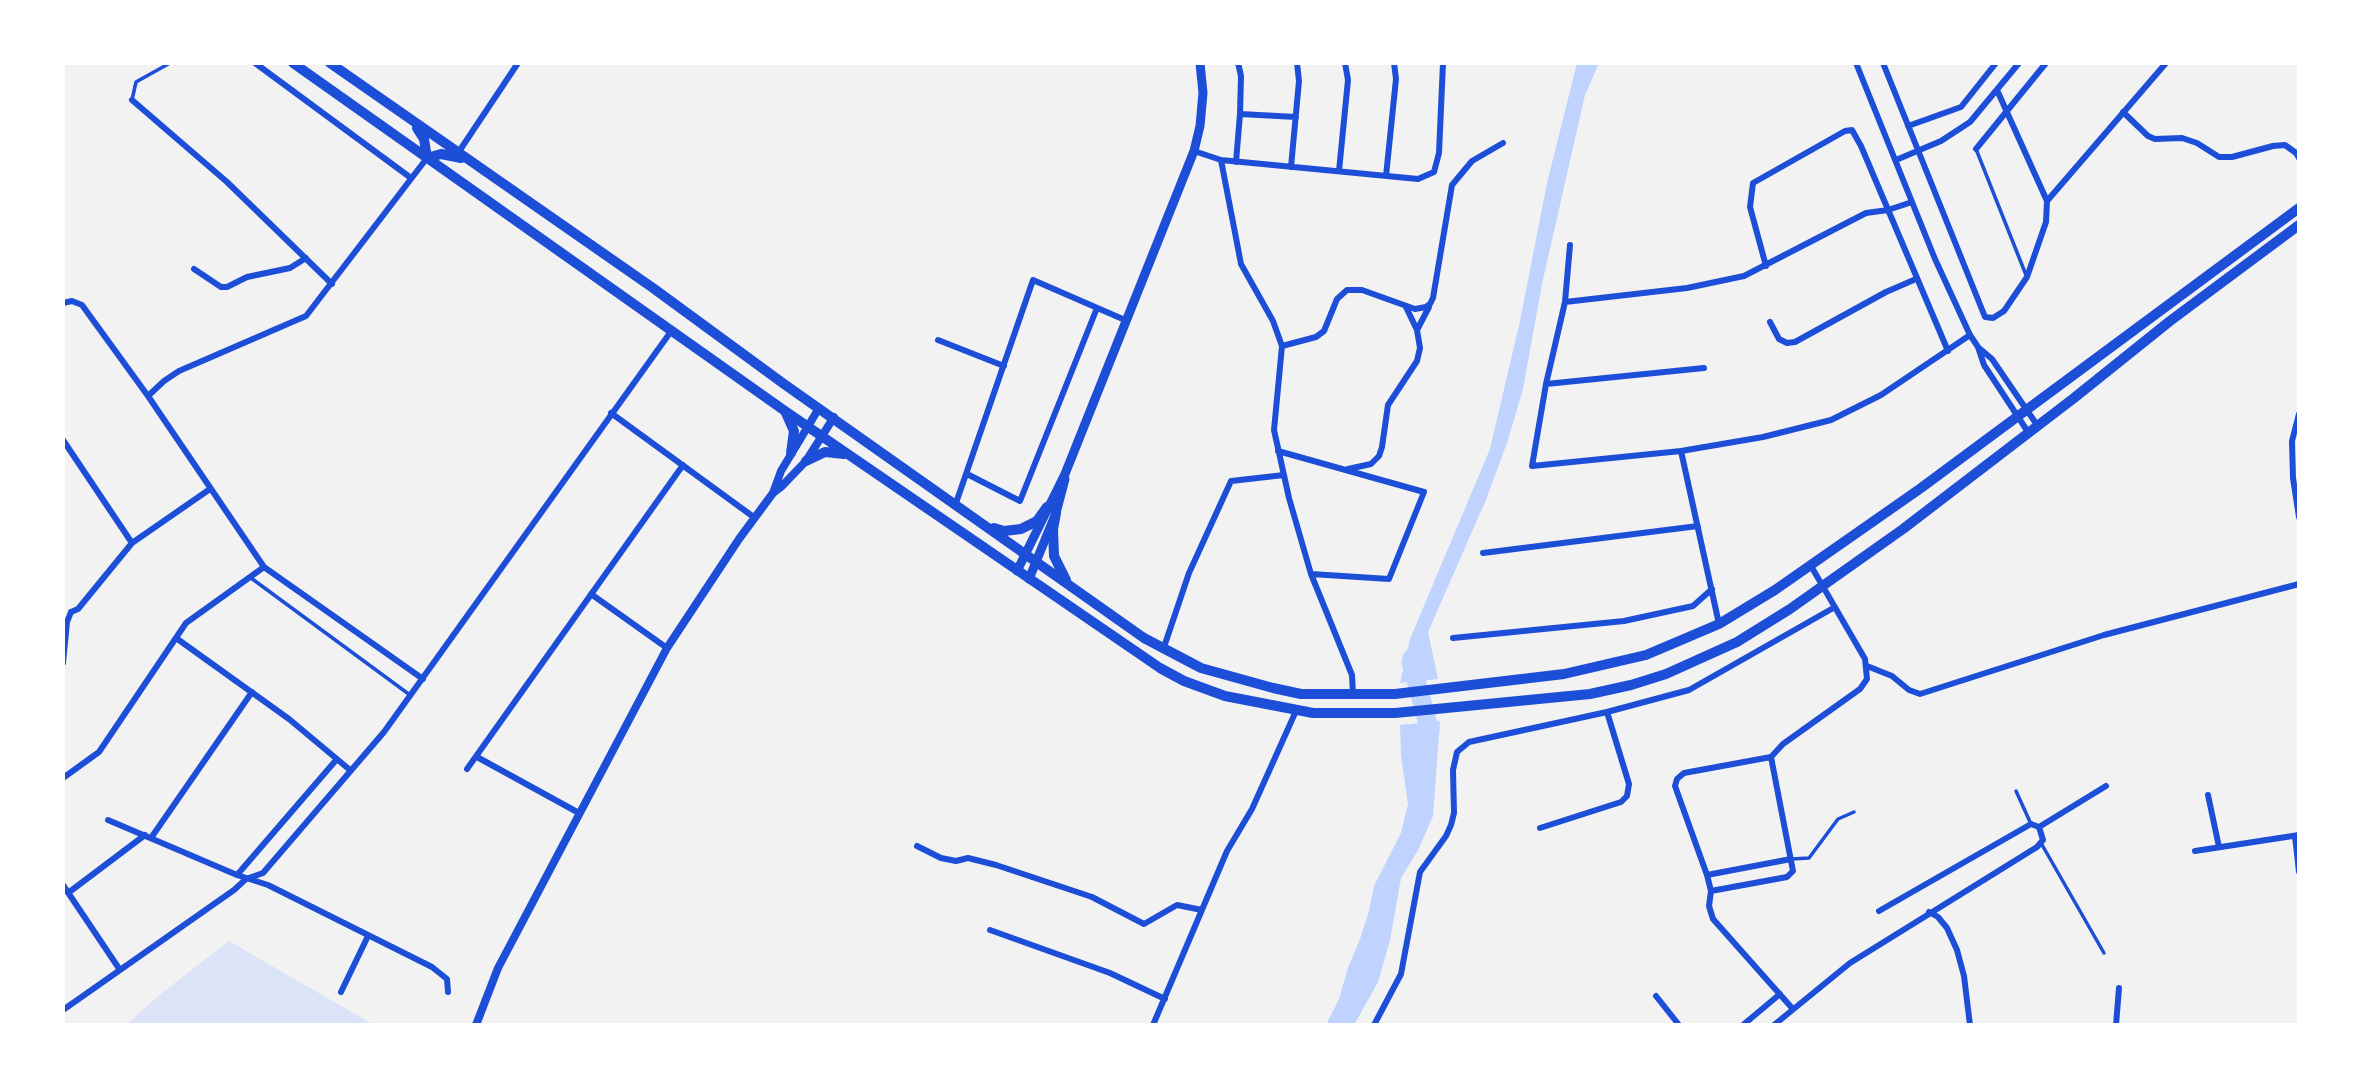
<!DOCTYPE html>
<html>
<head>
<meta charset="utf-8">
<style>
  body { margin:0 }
  #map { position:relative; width:2362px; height:1088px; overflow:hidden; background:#f2f2f2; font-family:Literata,serif }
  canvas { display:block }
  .frame { position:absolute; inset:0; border:65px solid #fff; pointer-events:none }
</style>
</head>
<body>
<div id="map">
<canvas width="2362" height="1088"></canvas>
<div class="frame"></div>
</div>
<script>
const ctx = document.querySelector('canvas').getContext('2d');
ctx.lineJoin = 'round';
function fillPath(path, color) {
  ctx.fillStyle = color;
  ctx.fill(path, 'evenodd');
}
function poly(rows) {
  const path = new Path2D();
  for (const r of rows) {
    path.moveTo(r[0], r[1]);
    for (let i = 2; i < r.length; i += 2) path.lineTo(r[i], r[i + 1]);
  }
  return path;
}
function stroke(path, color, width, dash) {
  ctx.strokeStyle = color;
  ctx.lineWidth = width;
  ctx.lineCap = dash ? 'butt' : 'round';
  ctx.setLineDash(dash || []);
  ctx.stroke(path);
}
fillPath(poly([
  [229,941,374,1025,126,1025,163,992]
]), '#dbe4f7');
fillPath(poly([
  [1577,63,1599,63,1585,95,1542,284,1523,389,1507,443,1485,502,1428,632,1438,679,1400,683,1410,639,1490,449,1520,321,1547,183],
  [1440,721,1433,816,1418,850,1401,878,1390,940,1378,982,1354,1025,1326,1025,1339,999,1348,968,1360,939,1369,911,1374,886,1401,833,1408,804,1401,756,1400,725]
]), '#bfd3fe');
stroke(poly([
  [1412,658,1411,662,1430,731,1425,746]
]), '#bfd3fe', 19);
stroke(poly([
  [132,100,136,82,170,63],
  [1976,149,2026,275],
  [251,578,410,695],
  [2016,791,2031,824],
  [2041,843,2104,953],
  [1791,859,1809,858,1838,819,1854,812]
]), '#1d4ed8', 3.5);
stroke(poly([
  [255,63,411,178],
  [1856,63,1935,259,1970,335,1978,347,1984,365,2028,432],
  [1883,63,1985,317,1993,318,2004,311,2027,277,2046,222,2047,201,1997,90],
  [132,100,227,182,332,284],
  [2123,112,2148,136,2155,139,2182,138,2197,143,2219,157,2232,157,2273,146,2285,145,2296,153,2299,158],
  [1240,114,1296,117],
  [1908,126,1961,107,1996,63],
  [1976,149,2046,63],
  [1194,151,1221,160,1418,179,1434,172,1439,153,1443,63],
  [458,153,518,63],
  [1221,160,1241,264,1273,321,1282,346,1274,430,1289,498,1311,574,1352,675,1353,694],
  [1896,160,1941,141,1970,122,2019,63],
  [1236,162,1240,114,1241,76,1238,63],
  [1291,167,1299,81,1297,63],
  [1339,171,1348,80,1345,63],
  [1386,176,1396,79,1394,63],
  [2047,201,2166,63],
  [1570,245,1565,302,1546,384,1532,466,1681,451,1763,437,1831,420,1881,395,1970,335],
  [1766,266,1750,207,1753,183,1845,131,1852,130,1861,146,1948,351],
  [194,269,221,287,227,287,247,277,290,268,306,258],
  [1565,302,1687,288,1744,276,1866,213,1888,210,1912,202],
  [63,303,72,301,82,305,148,396,264,567,423,679],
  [1770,322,1779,339,1787,343,1795,342,1886,292,1916,279],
  [1417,330,1429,307],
  [938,340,1004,366],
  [1282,346,1316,337,1324,331,1337,299,1347,290,1362,290,1415,309,1426,307,1430,304,1433,298,1452,185,1472,161,1503,143],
  [1979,348,1992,359,2037,425],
  [1546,384,1704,368],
  [148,396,164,381,179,371,306,316,427,158],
  [611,413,755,518],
  [2299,414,2292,441,2293,478,2299,517],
  [63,440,132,543],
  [1278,451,1424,492,1389,579,1311,574],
  [1681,451,1719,624],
  [1348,469,1371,464,1379,456,1382,447,1388,405,1417,361,1420,348,1417,330,1406,307],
  [967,474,1020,501,1097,308],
  [956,503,1033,280,1125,320],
  [1483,553,1698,526],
  [591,594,667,648],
  [71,612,78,609,132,543,210,489],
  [176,638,289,719,350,770],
  [1453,638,1624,621,1693,606,1712,589],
  [1163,650,1189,573,1231,481,1284,475],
  [63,663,67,622,71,612],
  [1867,666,1892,676,1909,690,1920,694,2104,635,2299,584],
  [477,757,579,813],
  [1771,757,1684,773,1677,779,1675,786,1707,875,1711,891,1709,906,1713,919,1792,1008],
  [1771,757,1783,744,1860,689,1867,679,1865,659,1811,566],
  [467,769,683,465],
  [63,778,99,752,186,623,264,567],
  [2208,795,2219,847],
  [108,820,237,875,268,885,432,967,447,979,448,992],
  [2039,827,2106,786],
  [1540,828,1621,802,1627,796,1629,784,1607,712],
  [2295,836,2299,872],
  [151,838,252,692],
  [917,846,941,858,956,861,968,858,996,865,1092,897,1144,924,1177,905,1202,910],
  [2195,851,2299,835],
  [237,875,337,759],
  [1707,875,1791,859],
  [63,885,120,970],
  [1711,891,1787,877,1793,871,1771,757],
  [68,893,145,835],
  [1879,911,2031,824,2039,827],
  [1929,912,1938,917,1947,928,1957,950,1964,976,1970,1025],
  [990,930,1110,973,1165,999],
  [341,992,368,936],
  [1656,996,1679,1025],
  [63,1010,234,890,246,879,263,873,384,732,672,330],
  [1153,1025,1227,851,1252,809,1296,711],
  [1374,1025,1401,974,1420,872,1446,836,1451,825,1454,813,1453,770,1457,752,1469,742,1607,712,1689,690,1835,607],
  [1743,1025,1780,994],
  [1774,1025,1850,963,2037,847,2043,840,2039,827],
  [2116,1025,2119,988]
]), '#1d4ed8', 6);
stroke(poly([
  [773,493,781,471,819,408],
  [476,1025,498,968,667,648,739,539,773,493,782,486,806,461,834,417]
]), '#1d4ed8', 8);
stroke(poly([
  [1017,571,1065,474,1194,151,1200,126,1203,93,1200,63],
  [1029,579,1056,513,1065,479]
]), '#1d4ed8', 9);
stroke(poly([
  [293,63,785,411,1160,668,1184,681,1225,696,1313,713,1395,713,1590,694,1631,685,1666,674,1737,642,1790,609,1903,529,2074,398,2170,321,2299,225],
  [330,63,653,288,784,384,1144,638,1201,668,1273,688,1301,694,1395,694,1564,674,1646,655,1719,624,1775,590,1921,488,2299,208],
  [417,128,424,139,427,158],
  [427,158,441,154,461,158],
  [786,413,794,431,791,453],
  [806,461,825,452,844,454],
  [1056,513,1053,529,1054,556,1066,580],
  [994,528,1004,531,1021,529,1037,521,1047,507]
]), '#1d4ed8', 10);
</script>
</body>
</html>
